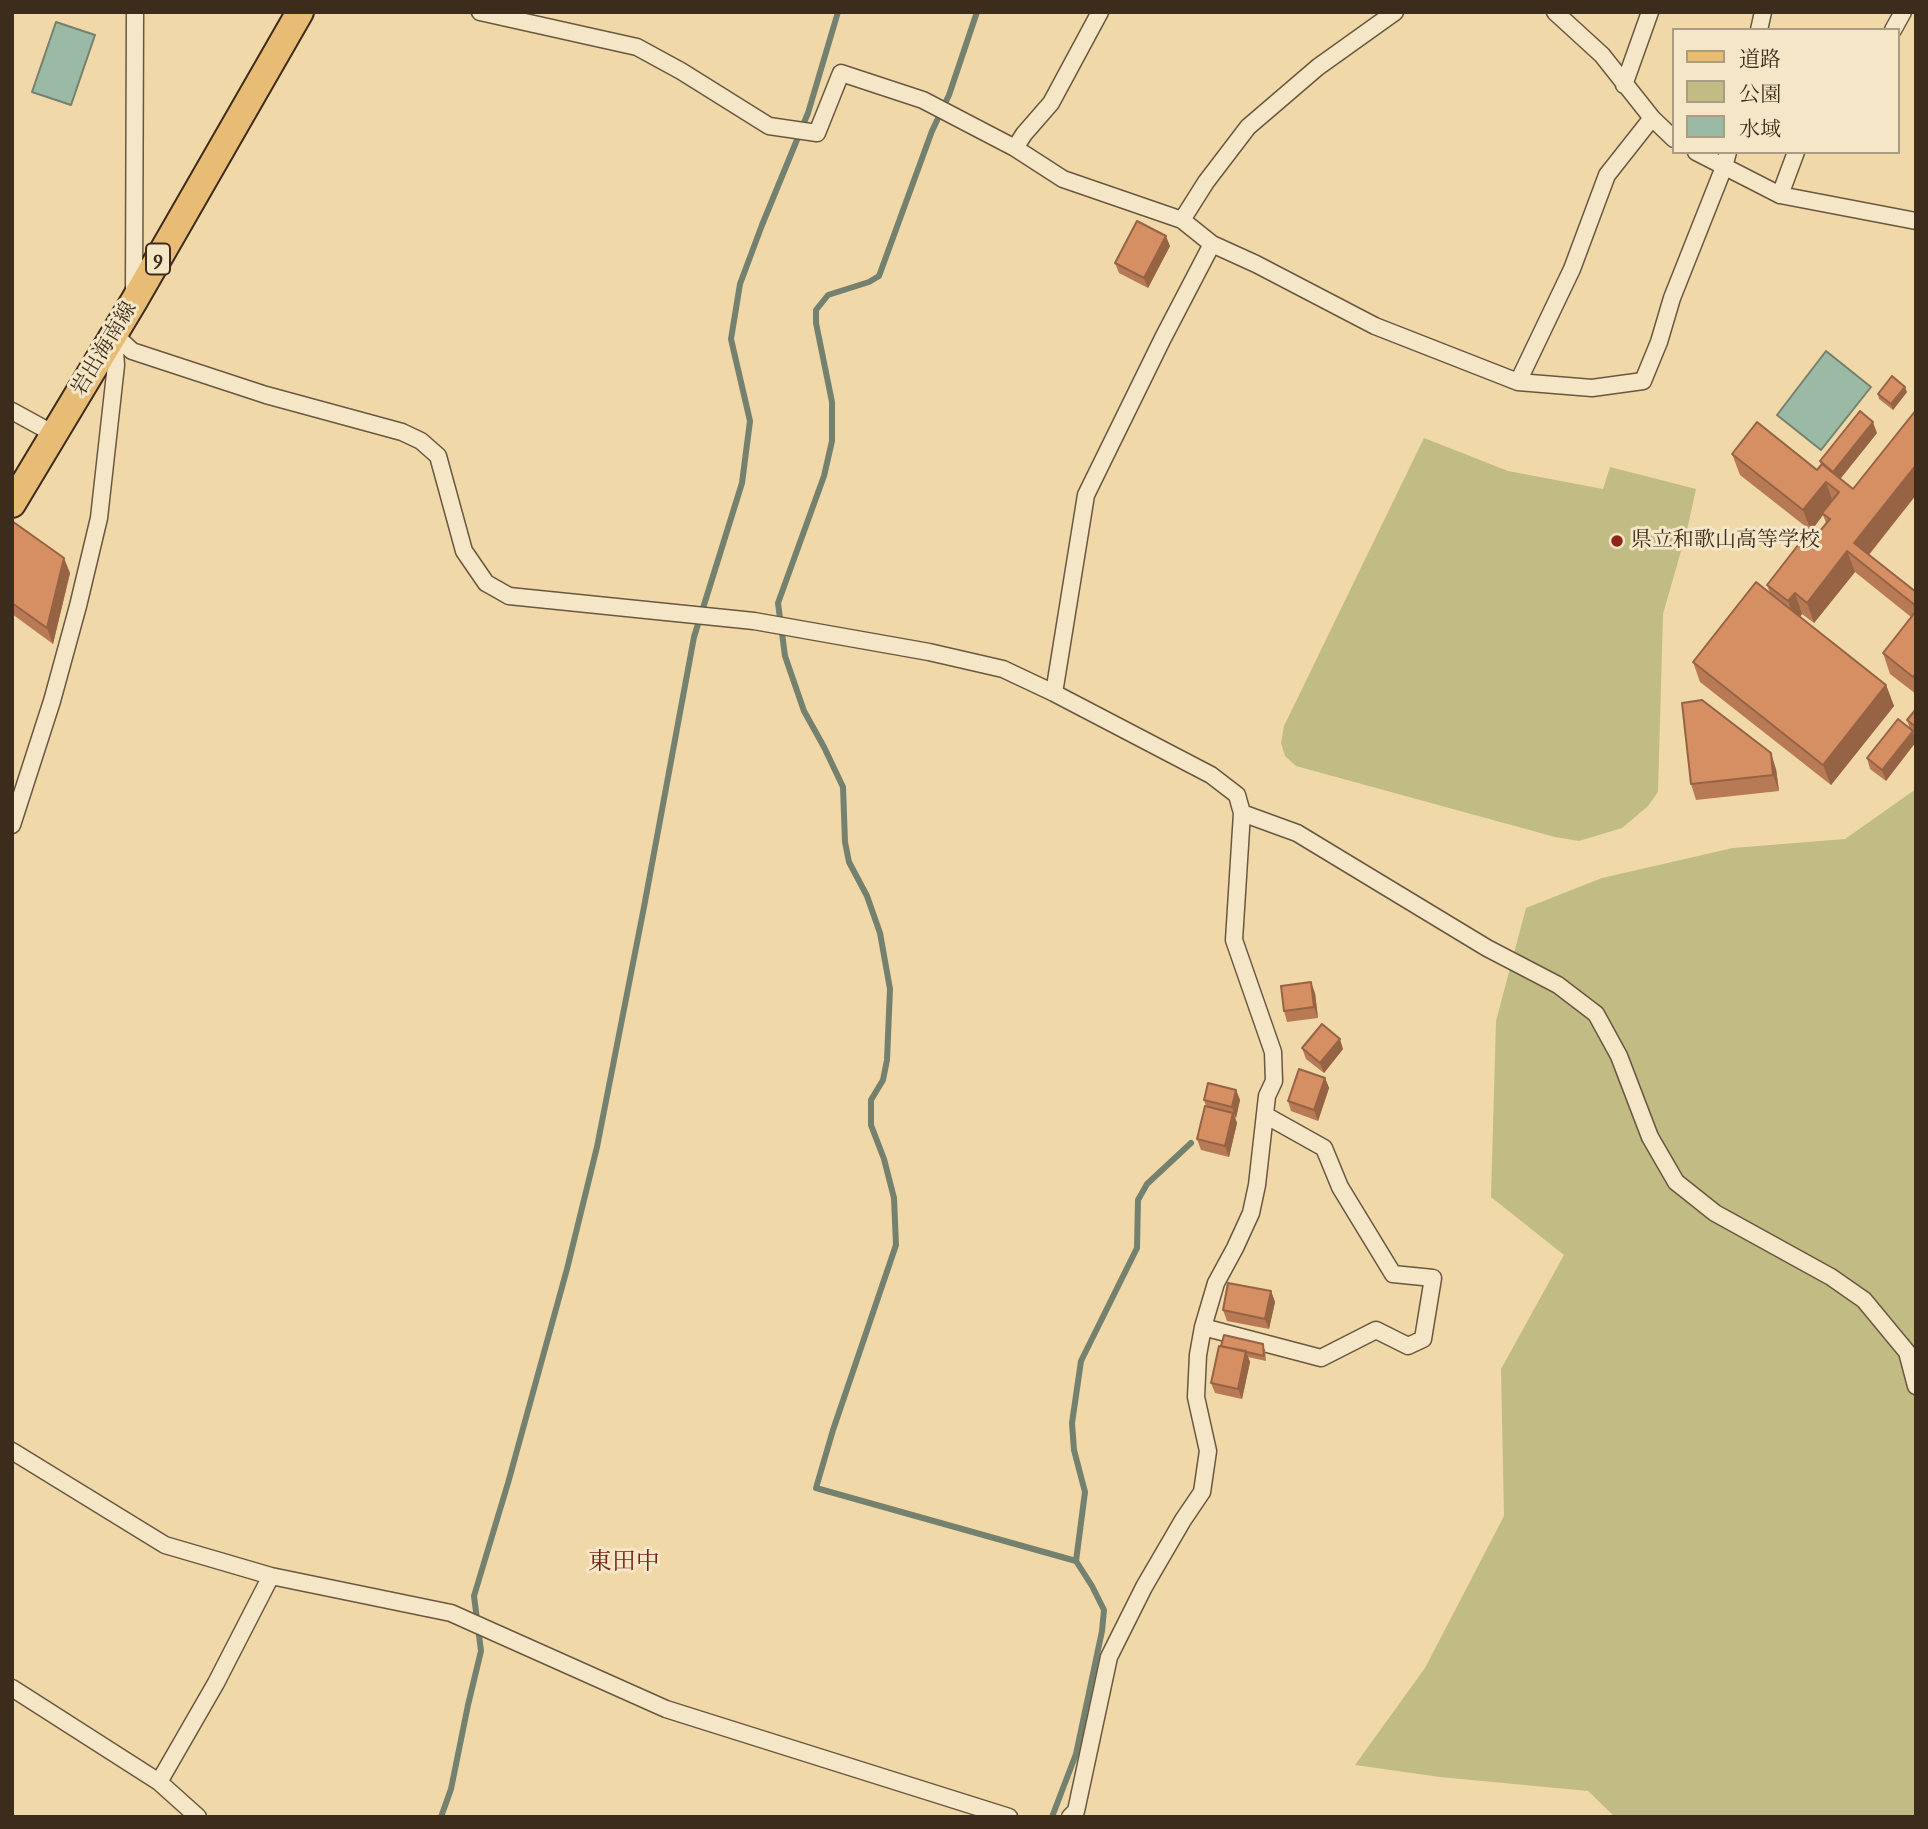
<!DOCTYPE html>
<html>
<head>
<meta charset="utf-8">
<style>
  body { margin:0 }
  #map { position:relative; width:1928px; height:1829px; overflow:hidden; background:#f0d8a9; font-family:"IM FELL Great Primer","Noto Serif JP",serif }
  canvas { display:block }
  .frame { position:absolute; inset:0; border:14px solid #3d2c1c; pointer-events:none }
  .legend { position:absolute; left:1672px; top:28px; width:228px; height:126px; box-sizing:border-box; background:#f5e6c7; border:2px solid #ab9c83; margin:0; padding:9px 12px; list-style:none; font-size:21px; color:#3d2c1c }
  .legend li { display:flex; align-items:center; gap:14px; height:35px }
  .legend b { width:35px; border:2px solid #ab9c83 }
</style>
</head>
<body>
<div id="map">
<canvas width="1928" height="1829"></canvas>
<div class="frame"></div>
<ul class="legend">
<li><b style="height:9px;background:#e8bc74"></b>道路</li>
<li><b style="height:19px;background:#c0bc84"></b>公園</li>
<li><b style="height:19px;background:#9abaa6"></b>水域</li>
</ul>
</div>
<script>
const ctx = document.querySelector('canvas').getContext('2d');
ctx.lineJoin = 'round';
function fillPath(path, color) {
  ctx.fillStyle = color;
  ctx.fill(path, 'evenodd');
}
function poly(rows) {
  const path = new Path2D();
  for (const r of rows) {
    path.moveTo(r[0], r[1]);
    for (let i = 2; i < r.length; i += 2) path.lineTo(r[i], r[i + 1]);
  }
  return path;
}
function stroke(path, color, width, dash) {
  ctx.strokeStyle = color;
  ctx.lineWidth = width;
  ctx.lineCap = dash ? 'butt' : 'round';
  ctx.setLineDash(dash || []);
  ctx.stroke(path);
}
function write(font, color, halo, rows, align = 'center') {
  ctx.font = font + ' "IM FELL Great Primer","Noto Serif JP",serif';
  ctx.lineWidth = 6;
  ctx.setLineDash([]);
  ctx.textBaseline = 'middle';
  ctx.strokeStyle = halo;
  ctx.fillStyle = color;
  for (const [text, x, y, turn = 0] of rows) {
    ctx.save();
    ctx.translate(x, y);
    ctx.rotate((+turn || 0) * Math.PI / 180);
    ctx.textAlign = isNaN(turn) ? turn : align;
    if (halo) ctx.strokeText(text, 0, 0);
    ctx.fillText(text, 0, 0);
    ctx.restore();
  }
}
fillPath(poly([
  [1424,438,1508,471,1603,489,1610,467,1696,489,1687,530,1663,614,1658,792,1648,806,1622,828,1579,841,1555,837,1296,766,1285,756,1281,743,1284,726],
  [1916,789,1916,1817,1615,1817,1588,1791,1440,1777,1355,1765,1425,1668,1504,1516,1501,1369,1564,1255,1491,1197,1496,1021,1526,908,1602,878,1733,848,1845,839]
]), '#c0bc84');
const water = poly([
  [56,22,95,35,71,105,32,92,56,22],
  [1826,351,1871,387,1821,450,1777,415,1826,351]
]);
fillPath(water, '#9abaa6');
stroke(water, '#75816f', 2);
stroke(poly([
  [977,12,949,95,932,131,879,276,869,282,828,295,816,310,816,323,832,402,832,441,824,476,778,603,785,656,804,711,824,747,843,787,845,842,849,862,867,896,880,933,890,989,887,1060,883,1080,871,1100,871,1125,884,1159,894,1198,896,1245,833,1430,816,1488,1076,1561],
  [441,1817,451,1789,468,1705,481,1651,474,1596,508,1483,567,1269,597,1147,644,907,694,637,742,483,750,421,731,339,740,284,762,225,808,113,838,12],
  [1052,1817,1076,1754,1102,1631,1104,1610,1092,1586,1076,1561,1085,1492,1074,1450,1072,1423,1081,1361,1137,1248,1138,1200,1147,1184,1191,1143]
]), '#75816f', 6);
const minor = poly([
  [480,12,637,47,681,71,769,126,817,133,841,73,923,100,1015,148,1063,179,1182,220,1212,244,1256,264,1375,326,1518,382,1592,388,1643,381,1659,342,1672,298,1724,167,1728,152],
  [1555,12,1602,55,1652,118,1674,139],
  [1759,30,1763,12],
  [1893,30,1903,12],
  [1624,85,1650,12],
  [1015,148,1024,134,1051,103,1100,12],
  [1696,152,1780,195,1916,221],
  [1780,195,1796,152],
  [1182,220,1206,182,1248,127,1318,67,1395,12],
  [134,293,135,12],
  [114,334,132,351,266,395,402,432,421,441,438,456,464,551,486,583,509,596,754,621,929,652,1003,669,1054,693,1211,775,1237,795,1242,813,1234,940,1273,1052,1274,1081,1267,1096,1257,1185,1251,1213,1235,1248,1216,1283,1203,1327,1198,1355,1196,1397,1208,1451,1202,1492,1183,1520,1144,1587,1109,1657,1076,1811,1070,1817],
  [1518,382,1572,269,1607,175,1652,118],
  [12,411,54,434],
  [1054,693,1086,495,1163,338,1212,244],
  [1242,813,1297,833,1487,948,1558,985,1596,1014,1619,1056,1650,1137,1676,1182,1715,1213,1831,1277,1864,1300,1907,1352,1916,1386],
  [12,825,52,701,78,606,99,518,116,365,114,337],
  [1203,1327,1321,1358,1376,1330,1408,1346,1423,1339,1433,1278,1393,1274,1340,1187,1324,1148,1265,1115],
  [12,1451,165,1545,271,1576,451,1613,666,1709,1009,1817],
  [12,1688,159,1782,198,1817],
  [159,1782,216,1683,271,1576]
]);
const primary = poly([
  [12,504,134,301,300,12]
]);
stroke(minor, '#6a573f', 19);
stroke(primary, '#3d2c1c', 30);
stroke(minor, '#f5e6c7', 16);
stroke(primary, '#e8bc74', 26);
fillPath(poly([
  [1170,246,1148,288,1119,273,1115,263],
  [1907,392,1893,410,1879,399,1878,394],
  [1877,433,1840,479,1853,489,1916,495,1869,555,1916,592,1916,694,1890,674,1883,653,1911,617,1855,572,1814,623,1802,614,1800,617,1886,685,1894,706,1831,785,1700,682,1693,662,1770,593,1767,585,1810,530,1740,475,1732,454,1817,470,1821,465,1820,461],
  [1823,515,1826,523,1820,531,1814,527],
  [12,521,70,573,53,644,12,614],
  [1916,709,1916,734,1913,733,1886,781,1870,769,1867,758,1910,729,1907,720],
  [1776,769,1779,791,1696,800,1691,784],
  [1315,993,1318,1018,1287,1022,1284,1011],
  [1302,1048,1343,1049,1324,1073,1306,1059],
  [1325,1078,1329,1088,1318,1121,1291,1111,1288,1101],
  [1236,1090,1240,1100,1236,1118,1235,1117,1237,1123,1229,1157,1201,1150,1197,1139,1206,1106,1204,1100],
  [1271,1291,1275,1302,1269,1329,1227,1321,1223,1310],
  [1219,1346,1265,1349,1266,1361,1248,1357,1250,1362,1242,1399,1215,1393,1211,1383]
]), '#b87a55');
fillPath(poly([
  [1166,236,1170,246,1148,288,1144,278],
  [1905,387,1907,392,1893,410,1891,404],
  [1873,422,1877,433,1837,483,1833,472],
  [1916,465,1916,495,1861,564,1854,543],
  [1826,482,1833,502,1822,513,1823,515,1811,531,1803,510],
  [1847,551,1855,572,1814,623,1807,603],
  [64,558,70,573,53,644,47,628],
  [1795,593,1802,614,1796,622,1788,601],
  [1886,685,1894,706,1831,785,1823,765],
  [1913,731,1916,742,1886,781,1882,770],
  [1771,753,1776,769,1779,791,1773,775],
  [1311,982,1315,993,1318,1018,1314,1007],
  [1340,1039,1343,1049,1324,1073,1320,1063],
  [1325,1078,1329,1088,1318,1121,1314,1110],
  [1236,1090,1240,1100,1236,1118,1232,1107],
  [1233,1113,1237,1123,1229,1157,1225,1146],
  [1271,1291,1275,1302,1269,1329,1265,1319],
  [1246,1351,1250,1362,1242,1399,1238,1389]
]), '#966345');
const building = poly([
  [1137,221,1166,236,1144,278,1115,263,1137,221],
  [1892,376,1905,387,1891,404,1878,394,1892,376],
  [1916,410,1916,465,1854,543,1916,592,1916,606,1847,551,1807,603,1795,593,1788,601,1767,585,1813,526,1820,531,1830,519,1822,513,1839,492,1826,482,1803,510,1732,454,1757,422,1817,470,1822,464,1853,489,1916,410],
  [1860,411,1873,422,1833,472,1820,461,1860,411],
  [12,521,64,558,47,628,12,603,12,521],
  [1756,582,1886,685,1823,765,1693,662,1756,582],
  [1916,611,1916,673,1913,677,1883,653,1916,611],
  [1702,700,1771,753,1773,775,1691,784,1682,703,1702,700],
  [1916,709,1916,727,1907,720,1916,709],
  [1898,719,1913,731,1882,770,1867,758,1898,719],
  [1311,982,1314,1007,1284,1011,1281,986,1311,982],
  [1322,1024,1340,1039,1320,1063,1302,1048,1322,1024],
  [1299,1069,1325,1078,1314,1110,1288,1101,1299,1069],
  [1208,1083,1236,1090,1232,1107,1204,1100,1208,1083],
  [1205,1106,1233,1113,1225,1146,1197,1139,1205,1106],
  [1228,1283,1271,1291,1265,1319,1223,1310,1228,1283],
  [1224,1335,1263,1344,1264,1356,1221,1346,1224,1335],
  [1219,1346,1246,1351,1238,1389,1211,1383,1219,1346]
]);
fillPath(building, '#d68e63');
stroke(building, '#966345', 2);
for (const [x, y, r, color] of [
  [1617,541,7,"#8f2418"]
]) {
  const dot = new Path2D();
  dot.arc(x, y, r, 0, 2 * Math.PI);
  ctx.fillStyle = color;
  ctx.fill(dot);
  stroke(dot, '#f5e6c7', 2.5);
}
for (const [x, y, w] of [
  [158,259,24]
]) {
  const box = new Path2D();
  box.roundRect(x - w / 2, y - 15.5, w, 31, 5);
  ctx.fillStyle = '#f5e6c7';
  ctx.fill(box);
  stroke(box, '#3d2c1c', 2);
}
write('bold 19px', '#3d2c1c', null, [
  ["9",158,259]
]);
write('21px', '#3d2c1c', '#f5e6c7', [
  ["岩出海南線",105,349,-59]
]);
write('21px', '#3d2c1c', '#f5e6c7', [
  ["県立和歌山高等学校",1631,541]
], 'left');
write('24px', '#7a1f14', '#f5e6c7', [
  ["東田中",624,1563]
]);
</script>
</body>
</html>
